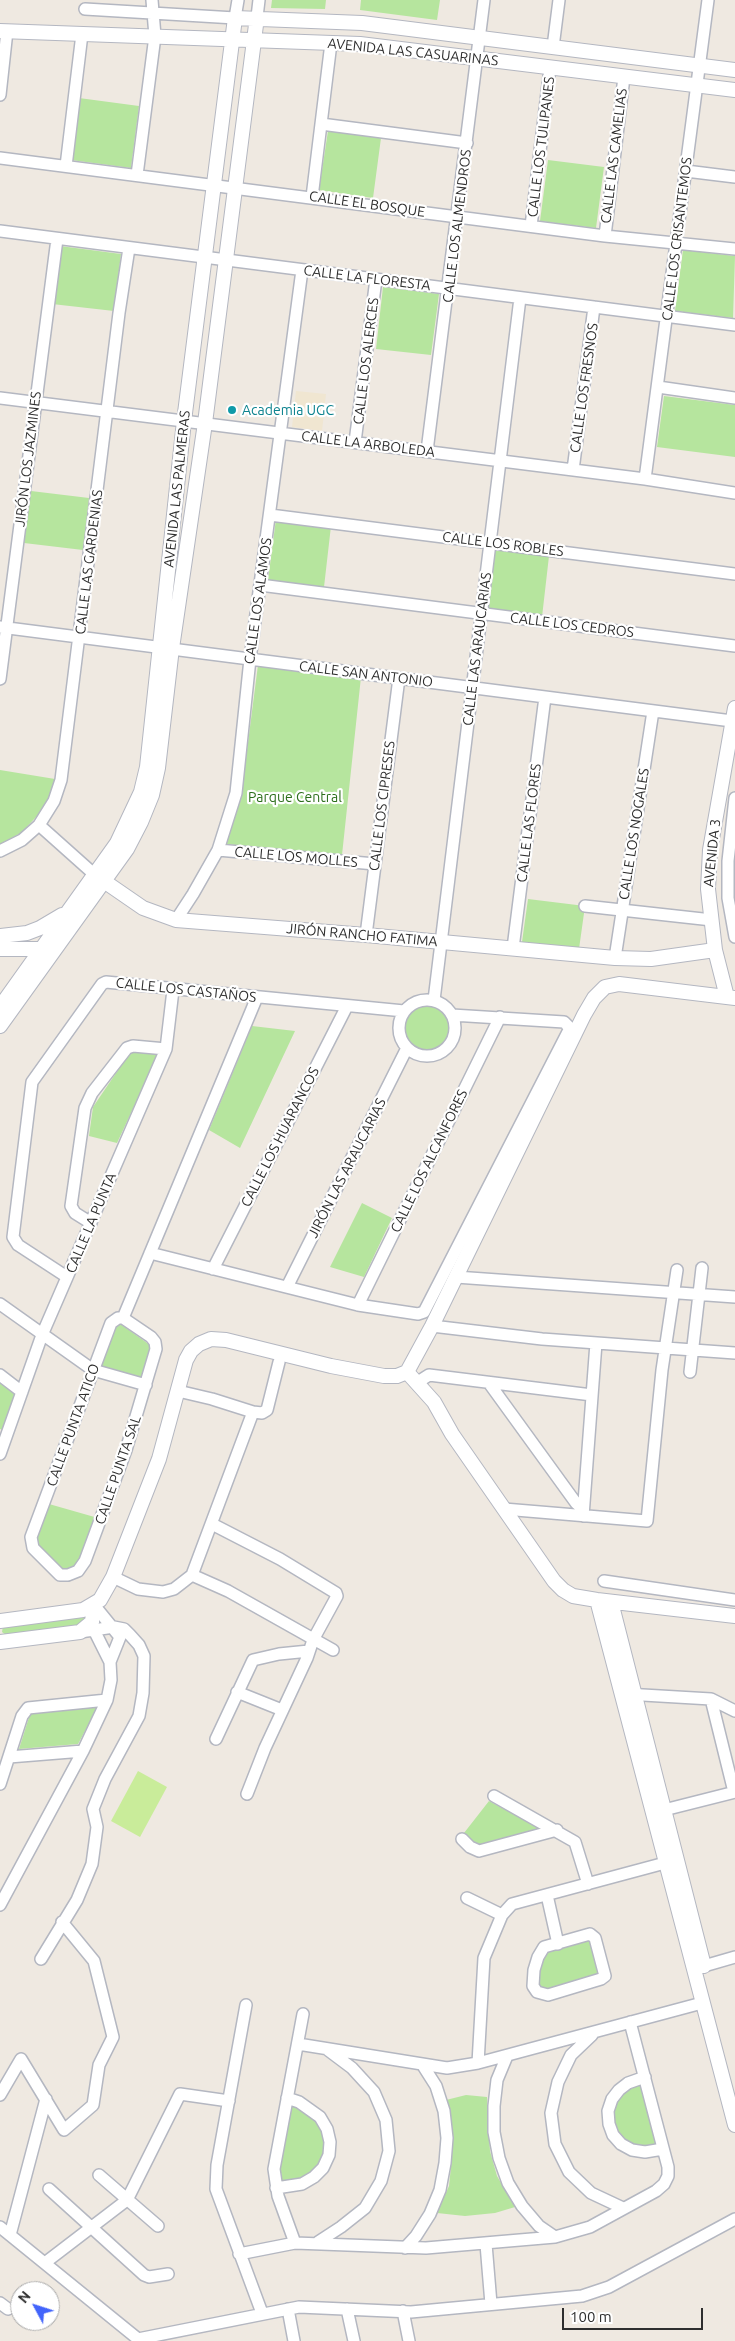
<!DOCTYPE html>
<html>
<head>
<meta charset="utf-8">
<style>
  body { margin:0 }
  #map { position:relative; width:735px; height:2341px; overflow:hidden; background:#efe9e1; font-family:Ubuntu,sans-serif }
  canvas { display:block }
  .north { position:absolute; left:10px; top:2281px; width:50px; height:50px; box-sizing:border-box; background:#fff; border:1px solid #ababab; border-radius:50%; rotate:310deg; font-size:14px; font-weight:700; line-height:20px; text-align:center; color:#2e2e2e }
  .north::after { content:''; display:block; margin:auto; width:18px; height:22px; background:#4264fb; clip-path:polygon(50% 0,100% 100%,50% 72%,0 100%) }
  .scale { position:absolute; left:562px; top:2308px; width:141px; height:22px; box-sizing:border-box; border:2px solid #2e2e2e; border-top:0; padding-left:6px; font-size:15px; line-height:18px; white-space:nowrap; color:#2e2e2e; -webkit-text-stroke:4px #fff; paint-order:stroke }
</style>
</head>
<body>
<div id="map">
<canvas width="735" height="2341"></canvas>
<div class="north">N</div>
<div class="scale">100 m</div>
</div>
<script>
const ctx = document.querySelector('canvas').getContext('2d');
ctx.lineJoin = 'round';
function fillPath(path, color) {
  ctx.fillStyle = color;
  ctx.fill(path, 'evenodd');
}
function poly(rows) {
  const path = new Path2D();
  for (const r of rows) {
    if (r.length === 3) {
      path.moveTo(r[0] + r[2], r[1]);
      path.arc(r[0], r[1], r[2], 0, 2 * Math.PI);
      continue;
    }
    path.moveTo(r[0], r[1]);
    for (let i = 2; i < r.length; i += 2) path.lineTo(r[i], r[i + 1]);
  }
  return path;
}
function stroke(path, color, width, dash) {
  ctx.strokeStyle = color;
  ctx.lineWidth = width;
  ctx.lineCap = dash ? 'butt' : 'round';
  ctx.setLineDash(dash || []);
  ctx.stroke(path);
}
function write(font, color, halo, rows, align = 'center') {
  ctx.font = font + ' Ubuntu,sans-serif';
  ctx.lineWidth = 4.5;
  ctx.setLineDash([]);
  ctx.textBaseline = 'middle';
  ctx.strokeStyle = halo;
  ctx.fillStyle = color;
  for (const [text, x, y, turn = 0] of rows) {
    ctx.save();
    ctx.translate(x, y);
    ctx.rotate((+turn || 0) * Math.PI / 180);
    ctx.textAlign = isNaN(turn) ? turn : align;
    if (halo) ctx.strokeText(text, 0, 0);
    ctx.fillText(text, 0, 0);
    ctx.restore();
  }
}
fillPath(poly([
  [296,391,326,394,322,431,292,427]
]), '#f0e6d1');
fillPath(poly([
  [272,0,326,0,325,9,271,8],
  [361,0,440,0,437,20,360,10],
  [79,98,139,106,131,168,71,160],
  [328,131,381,138,373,198,319,190],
  [548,160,604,167,596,228,540,221],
  [60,246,121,254,114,311,52,304],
  [683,250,735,256,733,318,675,311],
  [383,287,439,294,431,355,376,349],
  [664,396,735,405,735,457,657,447],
  [31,491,89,498,83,550,24,543],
  [276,519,331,526,324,587,268,580],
  [494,549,549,556,542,617,486,611],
  [258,665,361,677,342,855,225,844,242,789],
  [0,770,55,779,49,797,38,815,21,833,0,844],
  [528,899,585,906,579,949,522,942],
  [427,1028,24],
  [252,1026,295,1031,240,1148,209,1130],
  [131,1051,159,1053,117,1143,89,1136,93,1107],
  [362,1203,392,1218,364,1277,330,1267],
  [119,1323,150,1345,143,1382,99,1366,114,1326],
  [0,1370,19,1385,5,1431,0,1429],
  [49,1504,98,1518,80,1562,74,1567,60,1570,34,1542],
  [83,1616,85,1620,83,1625,6,1635,2,1632,3,1626],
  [98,1707,78,1744,19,1749,30,1714],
  [489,1801,541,1829,486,1845,477,1845,464,1833],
  [591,1938,602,1975,543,1991,537,1985,540,1963,546,1951],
  [641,2084,656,2146,645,2148,635,2146,625,2141,618,2133,614,2123,613,2112,616,2102,622,2093],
  [466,2095,487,2097,490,2151,497,2176,515,2207,495,2213,465,2216,437,2213,449,2186,452,2157,451,2126,446,2100],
  [291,2106,303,2110,314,2117,321,2128,324,2139,324,2151,319,2162,312,2172,302,2178,290,2181,282,2181,280,2164]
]), '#b6e59e');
fillPath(poly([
  [138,1771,167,1787,140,1837,111,1821]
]), '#c9ec9a');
const minor = poly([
  [85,9,235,18,238,0],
  [257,17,259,0],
  [553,47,559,0],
  [0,95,7,31],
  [321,124,467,143],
  [0,158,605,236,735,249],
  [66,166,82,34],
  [686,171,735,177],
  [137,175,155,36,152,0],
  [312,197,331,43],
  [531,226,550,68],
  [0,231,735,325],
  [605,236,624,77],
  [658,387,735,398],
  [0,398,645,479,735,493],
  [355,442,376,279],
  [427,451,484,0],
  [573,470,594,307],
  [645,479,708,0],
  [270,515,735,574],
  [260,585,735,646],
  [0,627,732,721],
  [0,679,57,239],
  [735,798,728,861,728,898,735,937],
  [39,825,95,875],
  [218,850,375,864],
  [0,851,22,840,39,825,54,801,61,780,119,313,129,248],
  [585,906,712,920],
  [176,920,193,894,218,850,236,793,250,659,302,270],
  [366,935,399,678],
  [513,948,545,697],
  [615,958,653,711],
  [427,1028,28],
  [434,1000,520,298],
  [91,1223,75,1213,71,1206,85,1108,92,1093,127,1048,133,1046,166,1049],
  [150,1253,358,1305,418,1314,424,1312,570,1028,564,1022,452,1015],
  [213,1269,347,1006],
  [67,1277,18,1245,13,1237,32,1082,102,984,106,982,404,1011],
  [456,1277,735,1297],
  [287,1287,407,1048],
  [0,1304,93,1370,146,1385],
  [358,1305,500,1017],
  [118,1318,123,1318,151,1337,155,1342,156,1349,126,1450,85,1561,78,1571,68,1575,60,1575,33,1548,31,1537,111,1323,118,1318],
  [123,1318,257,997],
  [432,1326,542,1339,735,1353],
  [690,1372,702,1268],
  [0,1375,22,1392],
  [418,1382,429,1375,592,1395],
  [489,1383,576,1503,583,1509],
  [178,1391,212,1399,253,1412],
  [0,1454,42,1335,166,1049,173,990],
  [504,1509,647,1521,662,1370,677,1270],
  [583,1516,596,1343],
  [212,1524,280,1559,336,1593,337,1596,313,1640,307,1658,265,1748,247,1794],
  [192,1575,228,1591,333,1650],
  [113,1577,138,1589,163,1592,174,1589,192,1575,253,1412,262,1413,267,1410,279,1362],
  [604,1581,735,1600],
  [94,1605,120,1637,110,1662],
  [237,1692,282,1710],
  [626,1694,711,1699,735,1711],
  [711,1699,734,1792],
  [216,1739,253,1660,279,1654,309,1651],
  [9,1757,83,1751],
  [0,1784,22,1716,28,1708,107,1700],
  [494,1796,575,1842,588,1884],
  [656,1812,735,1792],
  [462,1839,470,1847,479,1851,557,1830],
  [547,1895,558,1944],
  [467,1898,502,1915],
  [0,1905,83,1751,107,1700,111,1680,110,1662,94,1630],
  [590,1934,595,1938,605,1976,601,1979,548,1995,537,1992,533,1986,534,1970,538,1957,544,1947,590,1934],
  [41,1959,77,1900,92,1864,97,1827,93,1809,105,1779,139,1716,143,1693,144,1656,139,1645,130,1635,124,1629,114,1627,80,1632],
  [697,1968,735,1957],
  [246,2005,217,2165,216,2189,262,2313],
  [592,2035,571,2055,558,2082,551,2113,555,2144,569,2172,591,2193,623,2208],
  [298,2044,447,2068,478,2063,702,2003],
  [507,2056,497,2080,494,2106,494,2132,499,2158,508,2183,522,2206,539,2226,555,2237],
  [478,2063,484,1958,502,1915,512,1904,665,1863],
  [645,2077,628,2083,619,2090,612,2099,608,2111,609,2124,613,2135,621,2144,632,2150,645,2152,663,2149],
  [0,2095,21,2059,64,2130,93,2105,99,2065,113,2037,94,1961,62,1922],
  [99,2175,158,2226],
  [276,2188,302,2184,314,2177,323,2168,329,2155,330,2142,327,2129,320,2117,299,2102,287,2098],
  [49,2189,144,2275,149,2277,168,2274],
  [0,2227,138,2339,299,2307,411,2312,582,2296,609,2287,735,2219],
  [10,2235,46,2099],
  [318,2242,341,2227,365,2208,381,2181,389,2151,386,2120,374,2092,352,2068,328,2050],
  [295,2243,278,2196,274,2169,303,2014],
  [486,2244,491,2304],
  [405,2248,416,2236,430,2214,440,2190,445,2163,447,2138,444,2111,436,2086,422,2064],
  [239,2254,295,2243,426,2248,555,2237,590,2227,656,2191,664,2184,668,2176,668,2167,630,2022],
  [46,2262,127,2200,180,2094,229,2101],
  [0,2303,8,2309],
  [288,2309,294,2341],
  [347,2309,354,2341],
  [403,2311,409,2341]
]);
const tertiary = poly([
  [0,31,360,44,735,90],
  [98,877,143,908,176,920,366,935,615,958,651,959,715,950],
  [0,936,27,933,40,928,62,915],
  [0,949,45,949],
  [727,997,715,950,708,889,710,850,735,708],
  [0,1007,117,843,141,792,147,767,184,421,235,18,362,23,735,70],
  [0,1026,127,849,141,822,152,795,158,768,172,648,205,423,257,17],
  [407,1372,434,1402,452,1434,554,1581,563,1590,573,1596,597,1600,735,1616],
  [597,1600,735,2125],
  [611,1602,704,1966],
  [0,1621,83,1610,100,1600,113,1577,159,1459,186,1360,191,1351,199,1344,211,1339,226,1340,331,1366,384,1376,397,1376,407,1372,432,1326,584,1015,594,998,605,987,619,984,735,998],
  [0,1642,80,1632,92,1622,94,1605]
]);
stroke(minor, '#b4b7c1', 14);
stroke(tertiary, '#b4b7c1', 16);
stroke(minor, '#fff', 11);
stroke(tertiary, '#fff', 14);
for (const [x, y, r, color] of [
  [232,410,5,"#0f9aa8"]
]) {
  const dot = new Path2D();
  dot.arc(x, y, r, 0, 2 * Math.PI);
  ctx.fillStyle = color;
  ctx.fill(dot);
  stroke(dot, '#fff', 2);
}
write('14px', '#2e2e2e', '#fff', [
  ["AVENIDA LAS CASUARINAS",413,52,6],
  ["CALLE LOS TULIPANES",541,147,-83],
  ["CALLE LAS CAMELIAS",614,156,-83],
  ["CALLE EL BOSQUE",367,204,8],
  ["CALLE LOS ALMENDROS",457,226,-83],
  ["CALLE LOS CRISANTEMOS",677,239,-83],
  ["CALLE LA FLORESTA",367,278,7],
  ["CALLE LOS ALERCES",366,361,-83],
  ["CALLE LOS FRESNOS",584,388,-82],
  ["CALLE LA ARBOLEDA",368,444,7],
  ["JIRÓN LOS JAZMINES",28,459,-83],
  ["AVENIDA LAS PALMERAS",177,489,-84],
  ["CALLE LOS ROBLES",503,544,7],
  ["CALLE LAS GARDENIAS",89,562,-83],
  ["CALLE LOS ALAMOS",258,601,-82],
  ["CALLE LOS CEDROS",572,625,7],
  ["CALLE LAS ARAUCARIAS",477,649,-83],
  ["CALLE SAN ANTONIO",366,674,7],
  ["CALLE LOS CIPRESES",382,806,-83],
  ["CALLE LAS FLORES",529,823,-83],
  ["CALLE LOS NOGALES",634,834,-81],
  ["AVENIDA 3",712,853,-84],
  ["CALLE LOS MOLLES",296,857,5],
  ["JIRÓN RANCHO FATIMA",362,935,5],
  ["CALLE LOS CASTAÑOS",186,990,6],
  ["CALLE LOS HUARANCOS",280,1137,-63],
  ["CALLE LOS ALCANFORES",429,1161,-64],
  ["JIRÓN LAS ARAUCARIAS",347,1168,-63],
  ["CALLE LA PUNTA",91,1223,-67],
  ["CALLE PUNTA ATICO",73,1425,-70],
  ["CALLE PUNTA SAL",118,1470,-71]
]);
write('14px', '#0d838f', '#fff', [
  ["Academia UGC",242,410]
], 'left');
write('14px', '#2c6e1b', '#fff', [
  ["Parque Central",295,797]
]);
</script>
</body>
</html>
